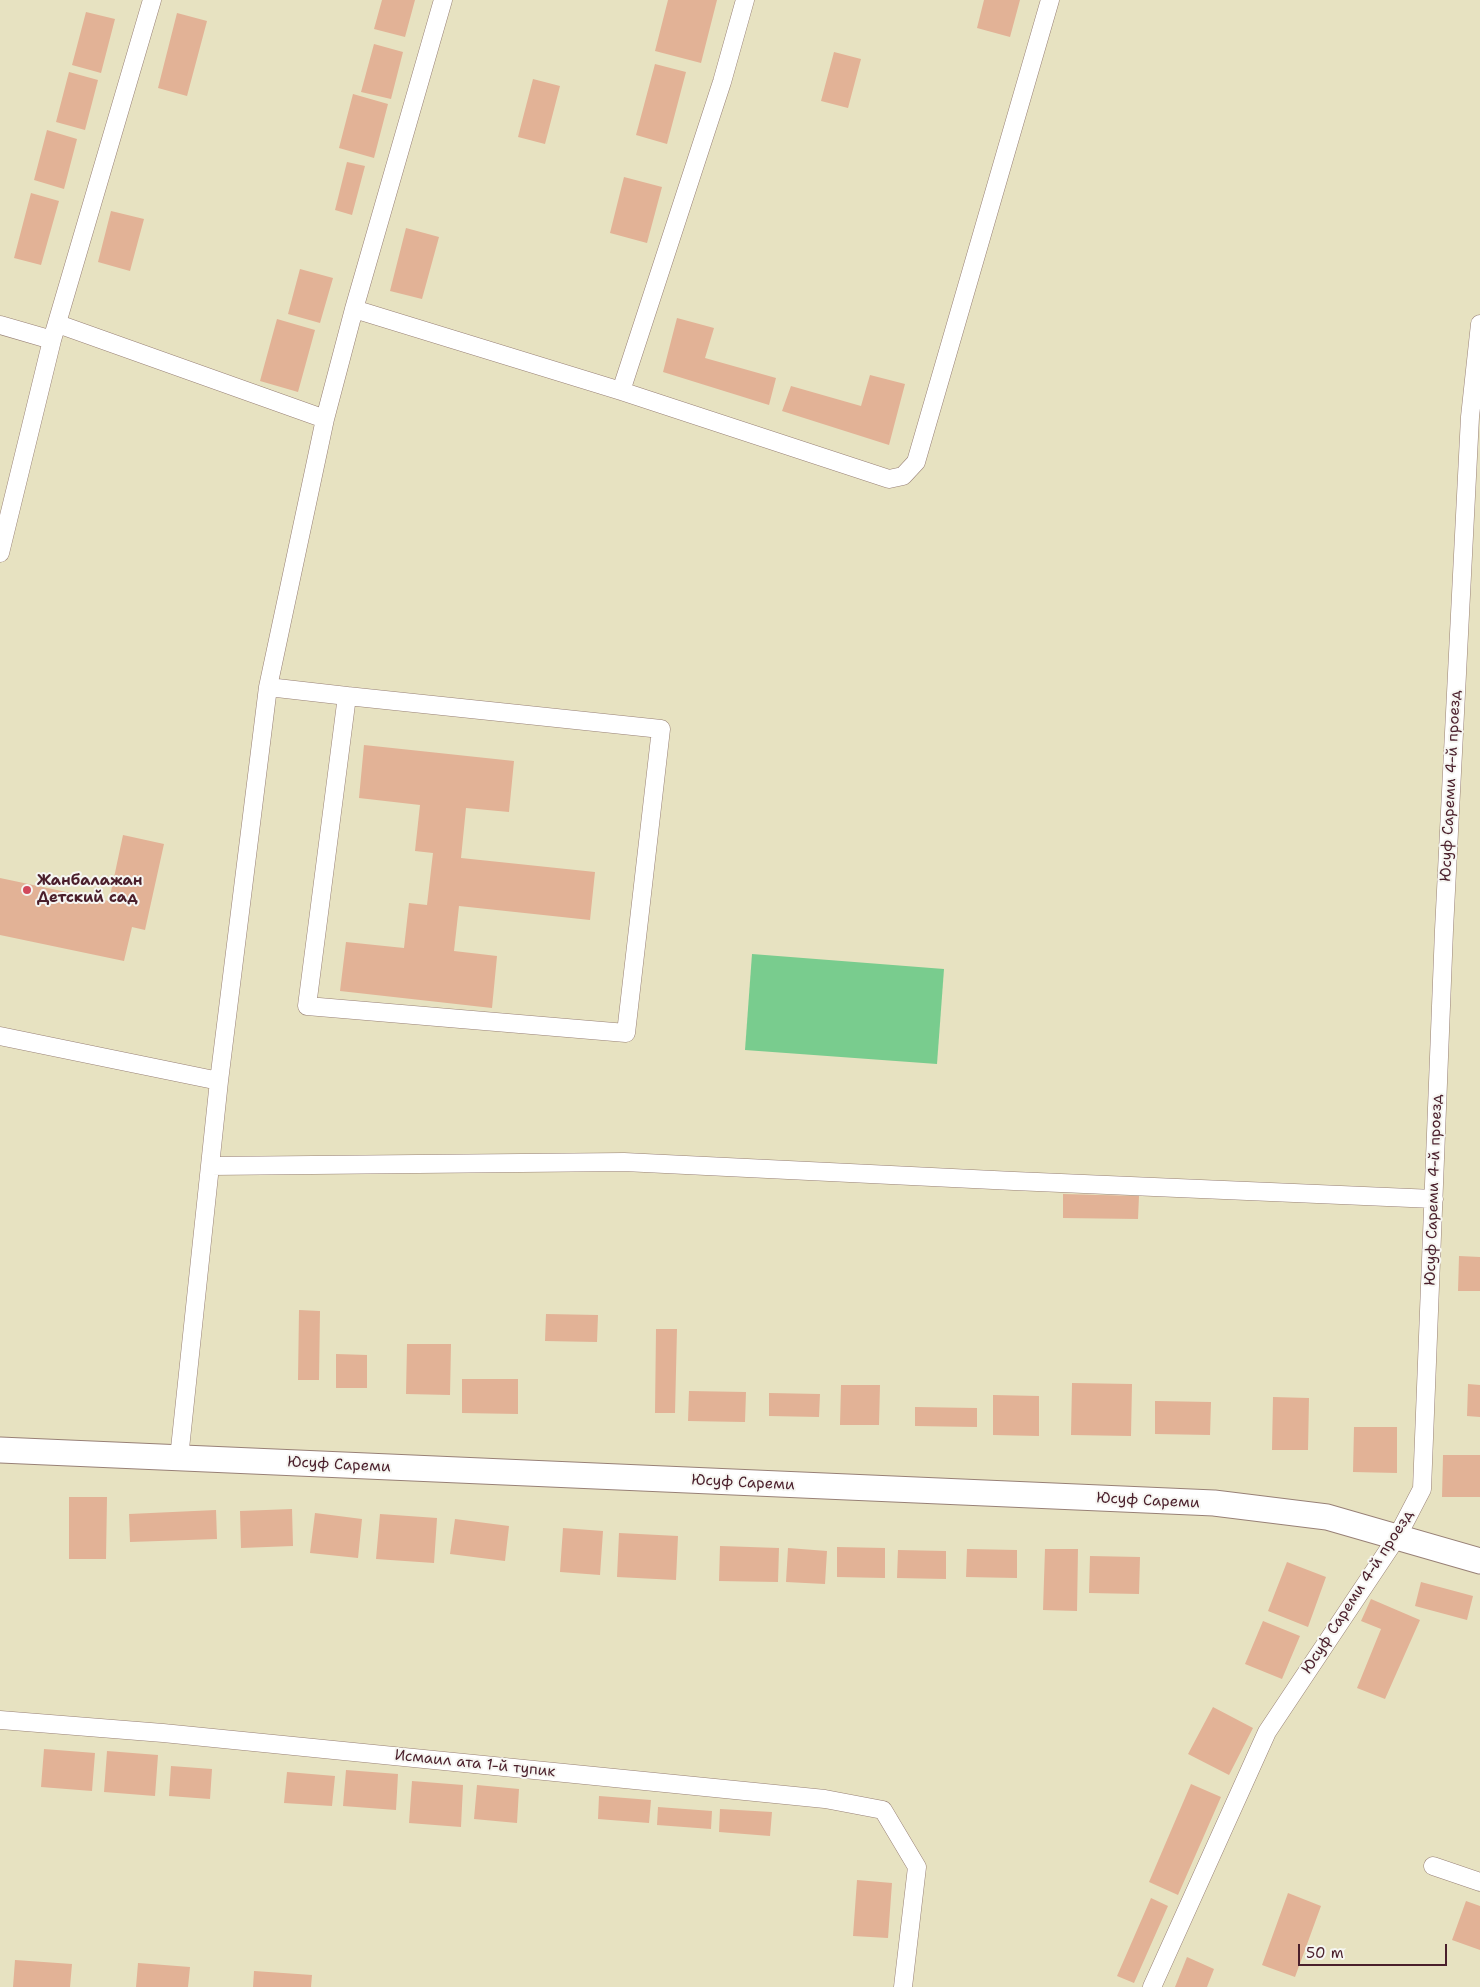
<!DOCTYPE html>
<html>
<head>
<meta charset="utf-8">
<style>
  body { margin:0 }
  #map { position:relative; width:1480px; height:1987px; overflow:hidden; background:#e7e2c1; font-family:"Shantell Sans",sans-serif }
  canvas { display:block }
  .scale { position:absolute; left:1298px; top:1944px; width:149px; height:22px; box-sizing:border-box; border:2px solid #4a1f2b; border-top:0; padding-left:6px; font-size:15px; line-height:18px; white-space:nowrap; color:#4a1f2b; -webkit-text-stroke:4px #f6f6f2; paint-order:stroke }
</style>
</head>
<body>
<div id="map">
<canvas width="1480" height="1987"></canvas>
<div class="scale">50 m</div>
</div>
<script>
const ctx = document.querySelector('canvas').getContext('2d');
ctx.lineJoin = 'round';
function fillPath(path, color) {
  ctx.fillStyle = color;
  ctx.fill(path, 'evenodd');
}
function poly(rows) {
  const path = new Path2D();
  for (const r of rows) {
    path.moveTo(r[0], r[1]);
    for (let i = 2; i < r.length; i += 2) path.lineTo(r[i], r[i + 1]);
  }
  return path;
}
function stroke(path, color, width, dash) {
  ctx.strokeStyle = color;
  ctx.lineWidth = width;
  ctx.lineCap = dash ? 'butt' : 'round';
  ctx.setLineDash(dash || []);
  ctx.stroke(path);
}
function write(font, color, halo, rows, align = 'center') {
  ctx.font = font + ' "Shantell Sans",sans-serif';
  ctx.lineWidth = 4;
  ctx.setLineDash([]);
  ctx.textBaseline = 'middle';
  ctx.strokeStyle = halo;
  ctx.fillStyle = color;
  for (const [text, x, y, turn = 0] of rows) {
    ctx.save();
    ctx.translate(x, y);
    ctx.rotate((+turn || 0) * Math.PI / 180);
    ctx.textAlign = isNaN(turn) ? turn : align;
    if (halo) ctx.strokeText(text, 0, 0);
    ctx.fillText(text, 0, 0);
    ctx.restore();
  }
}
fillPath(poly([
  [752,954,944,969,937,1064,745,1050]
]), '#79cc8e');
fillPath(poly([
  [382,0,415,0,405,37,374,29],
  [668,0,717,0,701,63,655,51],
  [984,0,1020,0,1010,37,977,28],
  [86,12,115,19,101,73,72,65],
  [177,13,207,21,187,96,158,88],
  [374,44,403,52,391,99,361,92],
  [834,52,861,59,848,108,821,101],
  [655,64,686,72,667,144,636,135],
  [69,72,98,80,85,130,56,122],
  [533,79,560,86,545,144,518,137],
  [353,94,388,104,374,158,339,148],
  [47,130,77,139,64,189,34,180],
  [347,162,365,166,352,215,335,210],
  [624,177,662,187,647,243,610,233],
  [31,193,59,201,41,265,14,258],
  [111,211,144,219,130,271,98,262],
  [406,228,439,237,422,299,390,291],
  [300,269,333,278,320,323,288,314],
  [677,318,714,328,705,358,776,378,769,405,663,372],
  [277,319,315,330,298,392,260,381],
  [870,375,905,384,889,445,782,411,791,386,861,406],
  [364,745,514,761,509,812,466,808,461,858,595,872,590,920,459,906,454,951,497,956,492,1008,340,991,346,942,404,948,409,903,427,905,433,853,415,851,420,805,359,798],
  [123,835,164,844,145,930,132,927,124,961,0,935,0,878,109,901],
  [1063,1194,1139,1196,1138,1219,1063,1218],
  [1459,1256,1480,1257,1480,1291,1458,1291],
  [299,1310,320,1311,319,1380,298,1380],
  [546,1314,598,1315,597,1342,545,1341],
  [656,1329,677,1329,675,1413,655,1413],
  [407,1344,451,1344,450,1395,406,1394],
  [336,1354,367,1355,367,1388,336,1388],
  [462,1379,518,1379,518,1414,462,1413],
  [1072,1383,1132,1384,1131,1436,1071,1435],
  [1468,1384,1480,1385,1480,1417,1467,1416],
  [841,1385,880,1385,879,1425,840,1425],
  [689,1391,746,1392,745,1422,688,1421],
  [769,1393,820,1394,819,1417,769,1416],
  [993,1395,1039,1396,1039,1436,993,1435],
  [1273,1397,1309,1398,1308,1450,1272,1450],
  [1155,1401,1211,1402,1210,1435,1155,1434],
  [915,1407,977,1408,977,1427,915,1426],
  [1354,1427,1397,1427,1397,1473,1353,1472],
  [1443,1455,1480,1455,1480,1497,1442,1497],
  [69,1497,107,1497,106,1559,69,1559],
  [292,1509,293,1546,241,1548,240,1511],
  [216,1510,217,1539,130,1542,129,1514],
  [315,1513,362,1519,358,1558,310,1553],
  [380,1514,437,1518,434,1563,376,1559],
  [455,1519,509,1526,505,1561,450,1554],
  [563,1528,603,1531,600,1575,560,1572],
  [619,1533,678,1536,676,1580,617,1577],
  [720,1546,779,1548,778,1582,719,1581],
  [837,1547,885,1548,885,1578,837,1577],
  [788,1548,827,1551,825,1584,786,1582],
  [967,1549,1017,1550,1017,1578,966,1577],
  [1045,1549,1078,1549,1077,1611,1043,1610],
  [898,1550,946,1551,946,1579,897,1578],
  [1090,1556,1140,1557,1139,1594,1089,1593],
  [1287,1562,1326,1577,1308,1627,1268,1611],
  [1421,1582,1473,1596,1467,1620,1415,1606],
  [1371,1599,1420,1620,1385,1699,1357,1688,1381,1629,1361,1621],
  [1263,1621,1300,1636,1282,1679,1245,1664],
  [1213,1707,1253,1728,1229,1775,1188,1754],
  [44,1749,95,1753,92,1791,41,1787],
  [107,1751,158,1755,155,1796,104,1792],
  [171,1766,212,1769,210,1799,169,1796],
  [346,1770,398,1774,396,1810,343,1806],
  [287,1772,335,1776,332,1806,284,1803],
  [412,1781,463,1785,461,1827,409,1823],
  [1191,1784,1221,1797,1178,1895,1149,1882],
  [477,1785,519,1789,517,1823,474,1819],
  [599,1796,651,1800,649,1823,598,1819],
  [658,1807,712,1811,711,1829,657,1825],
  [720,1809,772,1812,770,1836,719,1832],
  [857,1880,892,1883,888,1938,853,1936],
  [1288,1893,1321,1906,1295,1977,1262,1965],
  [1151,1898,1168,1906,1134,1983,1117,1976],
  [1466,1901,1480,1906,1480,1950,1452,1940],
  [1187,1957,1214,1969,1207,1987,1175,1987],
  [15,1960,72,1964,70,1987,13,1987],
  [138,1963,190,1967,188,1987,136,1987],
  [254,1971,312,1975,311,1987,253,1987]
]), '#e2b296');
const street = poly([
  [354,309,621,391,889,479,903,476,916,462,1050,0],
  [58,324,325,419],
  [0,325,52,340],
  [621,391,722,82,745,0],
  [0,553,52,340,152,0],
  [268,687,347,696,661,729,626,1033,307,1006,347,696],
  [0,1036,219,1081],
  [210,1166,624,1162,1014,1181,1434,1199],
  [179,1458,219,1081,268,687,325,419,354,309,443,0],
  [0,1720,163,1733,825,1799,883,1810,917,1867,903,1987],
  [1433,1866,1480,1882],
  [1152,1987,1267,1732,1397,1537,1422,1489,1444,930,1470,417,1480,324]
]);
const secondary = poly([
  [0,1450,1214,1503,1327,1517,1480,1561]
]);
stroke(street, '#988076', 19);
stroke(secondary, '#988076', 27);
stroke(street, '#fff', 18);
stroke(secondary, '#fff', 25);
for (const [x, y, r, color] of [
  [27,890,5,"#d1495b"]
]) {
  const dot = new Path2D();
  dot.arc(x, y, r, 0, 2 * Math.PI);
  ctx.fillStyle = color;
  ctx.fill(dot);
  stroke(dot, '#f6f6f2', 2);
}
write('15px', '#4a1f2b', '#f6f6f2', [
  ["Юсуф Сареми 4-й проезд",1451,786,-87],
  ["Юсуф Сареми 4-й проезд",1434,1190,-88],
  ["Юсуф Сареми",339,1465,3],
  ["Юсуф Сареми",743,1483,3],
  ["Юсуф Сареми",1148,1501,3],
  ["Юсуф Сареми 4-й проезд",1358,1592,-57],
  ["Исмаил ата 1-й тупик",475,1764,6]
]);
write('bold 15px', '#4a1f2b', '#f6f6f2', [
  ["Жанбалажан",37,881],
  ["Детский сад",37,898]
], 'left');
</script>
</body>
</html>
